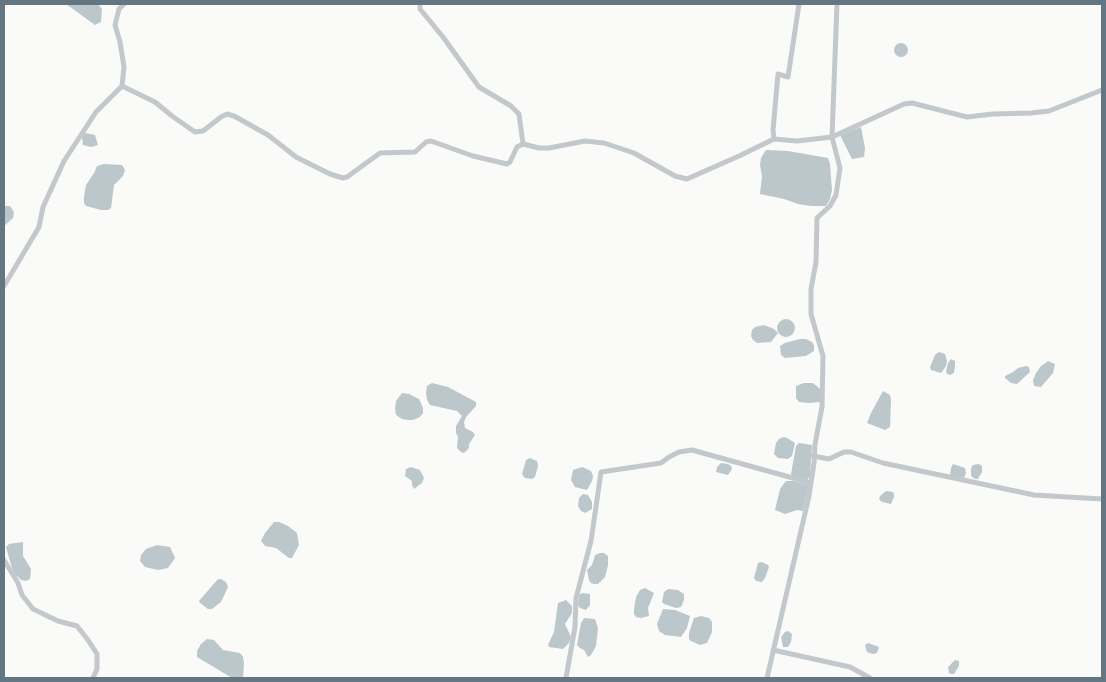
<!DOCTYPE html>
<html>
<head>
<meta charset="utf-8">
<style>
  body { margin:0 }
  #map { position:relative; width:1106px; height:682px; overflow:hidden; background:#fafaf8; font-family:Cabin,sans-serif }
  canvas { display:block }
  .frame { position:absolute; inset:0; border:5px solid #657683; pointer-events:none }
</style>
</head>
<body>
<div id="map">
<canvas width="1106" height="682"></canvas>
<div class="frame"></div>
</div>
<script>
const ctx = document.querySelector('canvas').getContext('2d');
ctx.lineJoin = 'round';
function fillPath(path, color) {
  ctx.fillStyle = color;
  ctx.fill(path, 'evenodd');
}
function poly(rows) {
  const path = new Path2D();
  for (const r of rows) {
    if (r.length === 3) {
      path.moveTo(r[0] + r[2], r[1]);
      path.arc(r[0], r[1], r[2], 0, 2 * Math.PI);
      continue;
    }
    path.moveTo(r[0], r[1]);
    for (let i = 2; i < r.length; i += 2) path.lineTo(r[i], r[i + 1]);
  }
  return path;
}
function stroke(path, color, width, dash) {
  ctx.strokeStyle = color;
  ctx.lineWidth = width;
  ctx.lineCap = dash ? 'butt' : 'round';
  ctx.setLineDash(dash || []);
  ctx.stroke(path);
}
fillPath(poly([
  [66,4,98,4,102,9,101,22,95,25],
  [901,50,7],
  [861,127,865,148,864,157,852,159,840,135],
  [85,133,95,135,98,145,91,147,83,145,82,137],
  [766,150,788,151,828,158,830,164,832,190,830,199,826,206,811,206,798,204,784,199,760,194,762,176,760,165,761,158],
  [104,164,122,165,125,170,123,176,114,185,111,208,108,210,101,210,86,206,84,203,84,197,86,185,94,173,97,166],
  [5,206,10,206,14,212,13,218,4,226,4,207],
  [786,328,9],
  [764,325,774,329,778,333,771,342,757,343,753,340,751,336,752,330,755,327],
  [800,339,806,339,812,342,814,345,814,351,806,356,785,358,781,355,780,346,785,343],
  [939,352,945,354,947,361,946,366,941,373,931,370,930,367,935,355],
  [951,359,955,361,955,366,954,373,950,375,947,374,946,371,948,363],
  [1048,361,1055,364,1053,373,1041,387,1034,386,1033,380,1036,373,1041,366],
  [1026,366,1029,367,1030,372,1017,384,1011,383,1005,378,1005,376,1013,372,1018,368],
  [432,383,448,387,476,402,476,406,466,417,464,422,465,428,473,432,475,435,469,444,469,448,464,453,461,452,457,448,458,437,456,433,456,426,462,416,457,411,430,405,427,400,426,393,427,386],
  [804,383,813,383,820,389,820,402,809,403,799,402,796,398,796,386],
  [883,391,890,395,891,400,890,427,885,430,867,423,871,413],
  [402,393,409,394,419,399,423,408,423,413,420,417,413,420,408,420,402,419,396,415,395,408,396,401],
  [783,437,787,438,795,443,792,456,788,459,778,458,774,454,776,443,779,439],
  [799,443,812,445,810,476,807,480,792,476,791,474,796,446],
  [530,458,537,461,538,466,535,477,532,479,525,478,522,474,526,460],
  [721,463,728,464,731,466,732,469,728,475,716,472,717,467],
  [953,464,965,468,966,473,964,478,950,475,951,468],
  [979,464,982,466,982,472,978,479,975,479,971,476,971,468,973,465],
  [411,467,420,470,424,478,422,483,414,489,412,485,412,481,405,476,406,469],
  [582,467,591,471,593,476,592,481,587,490,575,487,571,480,573,470],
  [786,481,794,481,809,485,803,511,797,510,785,514,775,510,780,489],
  [886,491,893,492,894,494,894,497,891,504,882,502,879,499,880,496],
  [583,494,588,495,592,502,592,509,585,513,581,511,578,506,579,498],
  [274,522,279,522,288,526,297,533,299,545,292,558,289,558,276,548,265,546,261,541,265,533],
  [23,542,23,556,31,569,30,579,26,581,21,580,13,572,6,547,9,544],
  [157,545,170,547,175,558,168,568,158,570,145,567,140,561,141,555,146,549],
  [600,553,604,553,608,556,608,565,605,577,598,584,594,584,591,583,589,580,587,570,592,565,595,555],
  [762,562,768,565,769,567,765,578,762,582,756,581,754,578,758,563],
  [218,579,221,579,226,582,228,587,221,602,212,609,208,609,200,603,199,601],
  [645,588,654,593,648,608,649,616,641,618,636,617,634,614,634,609,636,597,640,590],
  [668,589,678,590,684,594,684,600,681,607,676,608,664,604,662,602,664,592],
  [582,593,590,594,590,605,586,610,580,608,578,605,579,595],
  [566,600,572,606,572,613,565,624,571,637,569,643,563,649,549,647,548,645,554,632,558,603],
  [663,609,675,610,690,616,687,628,681,637,665,635,659,631,657,624],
  [701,616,709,618,712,622,712,632,707,643,700,645,691,641,689,639,689,633,694,618],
  [584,618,595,619,598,628,596,646,591,655,588,657,584,650,580,648,577,645,581,623],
  [788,631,792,634,791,642,788,647,783,647,781,637,785,632],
  [207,639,214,640,223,650,240,653,243,657,244,663,243,678,232,678,197,657,197,651,201,644],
  [868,643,879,647,877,653,873,654,867,652,865,645],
  [955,660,959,661,959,666,954,674,951,674,949,673,948,667]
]), '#bbc7cb');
stroke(poly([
  [420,4,420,9,443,37,479,87,511,106,519,114,523,144],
  [122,86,155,102,172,116,195,132,203,131,221,117,227,114,234,116,268,135,296,157,330,174,343,178,347,177,380,153,415,152,426,142,431,141,473,156,507,164,510,162,517,147,523,144,539,148,549,148,585,141,604,143,634,153,675,176,687,179,739,156,774,139,797,141,832,137,904,104,912,103,967,117,993,114,1031,113,1049,111,1102,90],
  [774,139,773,130,778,74,788,77,799,4],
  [4,286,39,227,43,207,64,161,96,112,122,86,124,67,120,42,115,25,119,9,124,4],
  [813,456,829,459,844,452,851,452,883,463,1034,495,1102,499],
  [4,560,18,583,22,595,33,609,58,621,77,626,88,640,97,654,97,669,93,678],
  [773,650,850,667,870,678],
  [566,678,575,627,576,598,591,541,601,472,661,463,669,457,679,452,692,450,811,483],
  [767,678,809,496,814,463,815,444,822,407,823,356,811,314,811,289,816,262,817,218,830,206,836,195,840,168,832,137,837,4]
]), '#c3c8cc', 5);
</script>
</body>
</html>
